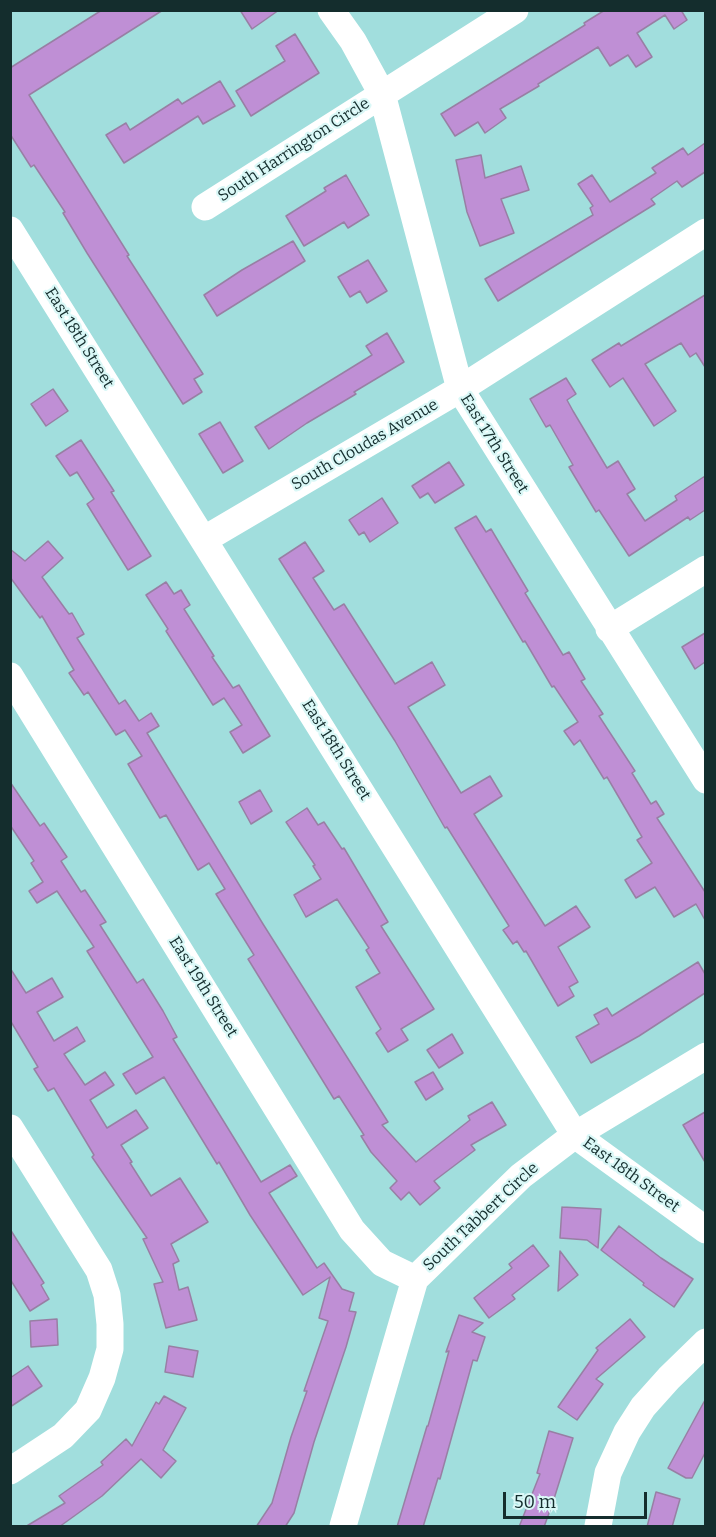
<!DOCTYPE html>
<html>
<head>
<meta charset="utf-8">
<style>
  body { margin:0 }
  #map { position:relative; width:716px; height:1537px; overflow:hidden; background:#a1dedd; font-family:Bitter,serif }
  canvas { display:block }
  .frame { position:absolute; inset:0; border:12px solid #142d2d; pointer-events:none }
  .scale { position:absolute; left:503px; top:1492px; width:144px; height:27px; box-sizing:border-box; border:3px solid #142d2d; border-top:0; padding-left:8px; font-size:18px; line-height:21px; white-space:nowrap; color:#142d2d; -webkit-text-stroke:4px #daf8f7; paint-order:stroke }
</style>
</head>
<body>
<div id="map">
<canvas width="716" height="1537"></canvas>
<div class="frame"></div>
<div class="scale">50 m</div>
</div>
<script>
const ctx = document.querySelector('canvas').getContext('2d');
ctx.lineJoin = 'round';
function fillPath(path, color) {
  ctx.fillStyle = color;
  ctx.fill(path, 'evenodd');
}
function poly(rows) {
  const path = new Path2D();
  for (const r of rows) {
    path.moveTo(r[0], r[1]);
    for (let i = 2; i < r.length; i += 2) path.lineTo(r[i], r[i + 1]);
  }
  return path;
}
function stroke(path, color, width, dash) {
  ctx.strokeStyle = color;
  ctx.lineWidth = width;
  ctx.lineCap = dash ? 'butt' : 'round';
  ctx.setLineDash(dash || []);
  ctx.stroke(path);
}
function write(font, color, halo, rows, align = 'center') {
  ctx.font = font + ' Bitter,serif';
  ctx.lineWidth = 4.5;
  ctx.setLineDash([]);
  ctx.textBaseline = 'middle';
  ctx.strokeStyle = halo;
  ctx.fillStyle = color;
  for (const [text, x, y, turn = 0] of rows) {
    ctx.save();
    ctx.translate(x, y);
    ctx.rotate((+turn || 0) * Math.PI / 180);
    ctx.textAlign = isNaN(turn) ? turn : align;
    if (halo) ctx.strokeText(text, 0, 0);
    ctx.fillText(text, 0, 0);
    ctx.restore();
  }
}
const building = poly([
  [102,10,163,10,29,95,129,255,127,256,203,374,194,379,202,392,183,404,87,253,63,213,65,212,34,165,31,167,10,134,10,68,102,10],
  [240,10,279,10,252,29,240,10],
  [605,10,681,10,687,20,674,29,665,15,637,33,652,57,636,67,628,55,610,66,598,47,538,84,539,86,500,109,506,118,485,133,478,122,455,136,441,114,585,25,584,23,605,10],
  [295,34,319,73,251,116,236,91,285,61,276,46,295,34],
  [220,81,235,106,203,124,198,116,124,163,106,135,126,123,130,130,178,99,182,104,220,81],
  [705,143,705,172,682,187,677,181,651,199,655,204,498,301,485,279,593,215,590,208,593,206,578,184,592,175,610,202,656,173,652,168,683,148,688,155,705,143],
  [481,155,485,178,521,166,529,190,501,199,514,233,480,246,467,212,456,160,481,155],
  [346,175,369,215,348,228,344,222,304,246,286,216,326,191,324,188,346,175],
  [293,241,305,261,217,316,204,295,242,270,293,241],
  [368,260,387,291,367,303,360,291,350,297,338,277,368,260],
  [705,295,705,367,696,353,690,357,681,343,645,364,676,411,654,426,623,378,610,387,592,360,619,343,621,346,705,295],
  [387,333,404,362,354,392,356,394,307,423,269,449,255,427,372,355,366,346,387,333],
  [566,378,576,394,567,400,573,411,607,468,618,461,635,489,627,494,645,521,677,500,675,496,705,476,705,510,690,520,688,517,629,556,599,510,596,512,569,467,573,465,550,425,546,427,530,399,566,378],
  [53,389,68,411,46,426,31,404,53,389],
  [220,422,243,461,223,473,199,434,220,422],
  [81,440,114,491,111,492,151,556,128,570,87,504,94,499,77,472,70,476,56,456,81,440],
  [449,462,464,485,435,503,428,493,420,498,412,486,449,462],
  [382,498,398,523,370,542,364,532,359,535,349,520,382,498],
  [476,516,486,532,491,529,528,591,525,593,563,655,569,652,585,679,581,681,603,714,599,716,635,771,632,773,651,804,656,801,664,814,657,818,705,892,705,920,696,904,674,917,655,887,636,898,625,880,652,863,637,840,642,837,607,777,604,779,580,740,574,745,564,731,578,722,554,686,552,687,525,641,523,642,455,528,476,516],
  [48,541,63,558,42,577,69,614,72,613,84,634,77,638,119,704,125,700,139,721,151,713,159,726,147,733,263,924,388,1122,382,1125,416,1162,470,1120,468,1116,492,1102,506,1125,471,1145,475,1150,434,1181,440,1188,420,1205,409,1192,401,1200,390,1188,397,1181,371,1152,361,1136,364,1135,339,1096,334,1099,248,959,254,955,216,894,225,889,209,863,198,870,166,815,160,818,128,764,142,756,125,730,116,735,88,692,84,695,69,673,74,670,42,616,40,618,10,577,10,549,25,561,48,541],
  [305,542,324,571,313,578,334,610,344,604,395,684,432,662,445,685,408,707,461,793,490,776,502,796,474,814,545,926,576,906,590,927,558,947,578,982,569,987,574,996,558,1006,526,951,524,952,517,941,513,944,503,930,509,926,447,827,445,828,395,741,279,559,305,542],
  [166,582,174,594,181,590,190,605,184,609,214,656,212,657,233,688,239,685,270,736,243,753,230,732,242,725,224,698,213,705,166,631,168,629,146,595,166,582],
  [705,633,705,662,695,669,682,647,705,633],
  [10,782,40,826,44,823,67,857,61,861,81,892,85,890,106,922,100,925,137,983,143,979,163,1011,177,1037,173,1039,261,1182,290,1165,297,1176,269,1193,317,1268,324,1263,342,1289,354,1293,349,1311,356,1312,346,1347,314,1442,294,1513,285,1527,256,1527,272,1503,291,1437,307,1391,304,1391,328,1321,319,1318,330,1277,303,1295,250,1215,219,1162,217,1164,164,1077,136,1094,123,1074,153,1057,87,951,94,947,57,891,37,903,29,891,43,882,31,863,34,861,10,825,10,782],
  [260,790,272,811,251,824,239,802,260,790],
  [307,808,318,825,324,822,342,849,344,848,388,922,381,926,434,1009,401,1029,408,1040,388,1052,376,1033,381,1029,356,987,380,973,366,950,369,948,337,899,306,917,294,895,321,879,313,866,315,865,286,822,307,808],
  [698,962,705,974,705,993,639,1036,591,1063,576,1037,599,1024,594,1015,607,1008,612,1016,698,962],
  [10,968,26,993,52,978,63,997,37,1012,54,1041,77,1027,85,1041,64,1054,85,1085,105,1072,114,1085,90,1100,107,1128,136,1110,148,1128,121,1145,132,1162,130,1163,151,1196,180,1178,208,1222,171,1244,179,1261,173,1264,179,1290,188,1287,197,1320,166,1328,154,1284,163,1282,143,1239,147,1238,92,1157,94,1155,54,1088,48,1091,34,1069,38,1067,10,1020,10,968],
  [452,1034,463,1053,439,1068,427,1050,452,1034],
  [433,1072,443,1089,426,1100,415,1082,433,1072],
  [705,1112,705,1162,683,1125,705,1112],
  [562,1207,601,1209,598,1248,587,1240,560,1238,562,1207],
  [619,1226,661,1258,693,1279,674,1307,643,1285,644,1283,601,1250,619,1226],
  [10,1229,44,1283,41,1285,49,1299,30,1311,10,1279,10,1229],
  [533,1245,549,1266,512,1295,515,1299,489,1318,474,1298,512,1268,509,1264,533,1245],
  [560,1251,578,1275,558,1291,560,1251],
  [459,1315,483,1323,472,1332,485,1337,477,1361,473,1360,440,1479,438,1478,423,1527,397,1527,427,1426,428,1426,449,1351,446,1352,459,1315],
  [57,1319,58,1345,31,1347,30,1321,57,1319],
  [630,1319,645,1337,596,1379,603,1384,577,1420,558,1407,598,1350,596,1348,630,1319],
  [169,1346,198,1351,193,1377,165,1372,169,1346],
  [28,1366,42,1386,10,1407,10,1378,28,1366],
  [164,1396,186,1408,163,1450,176,1461,161,1478,141,1459,102,1496,59,1527,25,1527,65,1503,59,1496,103,1465,101,1462,126,1439,132,1446,156,1402,159,1404,164,1396],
  [705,1400,705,1453,692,1478,686,1478,668,1468,705,1400],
  [549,1431,573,1438,553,1502,544,1527,519,1527,540,1474,537,1473,549,1431],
  [656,1492,680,1499,672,1527,647,1527,656,1492]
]);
fillPath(building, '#bf8fd5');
stroke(building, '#987fa4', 1.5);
stroke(poly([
  [331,10,353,41,382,94,460,389,706,780],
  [205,207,515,10],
  [10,230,575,1135,706,1230],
  [205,539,460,389,706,232],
  [609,629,706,569],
  [10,676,352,1230,382,1263,415,1279],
  [10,1128,99,1270,107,1295,110,1324,110,1349,102,1378,88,1410,63,1436,10,1471],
  [343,1526,415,1279,521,1176,575,1135,706,1056],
  [598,1526,608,1473,627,1432,643,1407,669,1378,706,1342]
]), '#fff', 27);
write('16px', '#142d2d', '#daf8f7', [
  ["South Harrington Circle",294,150,-33],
  ["East 18th Street",79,338,58],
  ["East 17th Street",494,444,58],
  ["South Cloudas Avenue",365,445,-30],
  ["East 18th Street",336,750,58],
  ["East 19th Street",203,987,58],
  ["East 18th Street",631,1175,36],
  ["South Tabbert Circle",481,1217,-43]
]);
</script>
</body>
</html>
